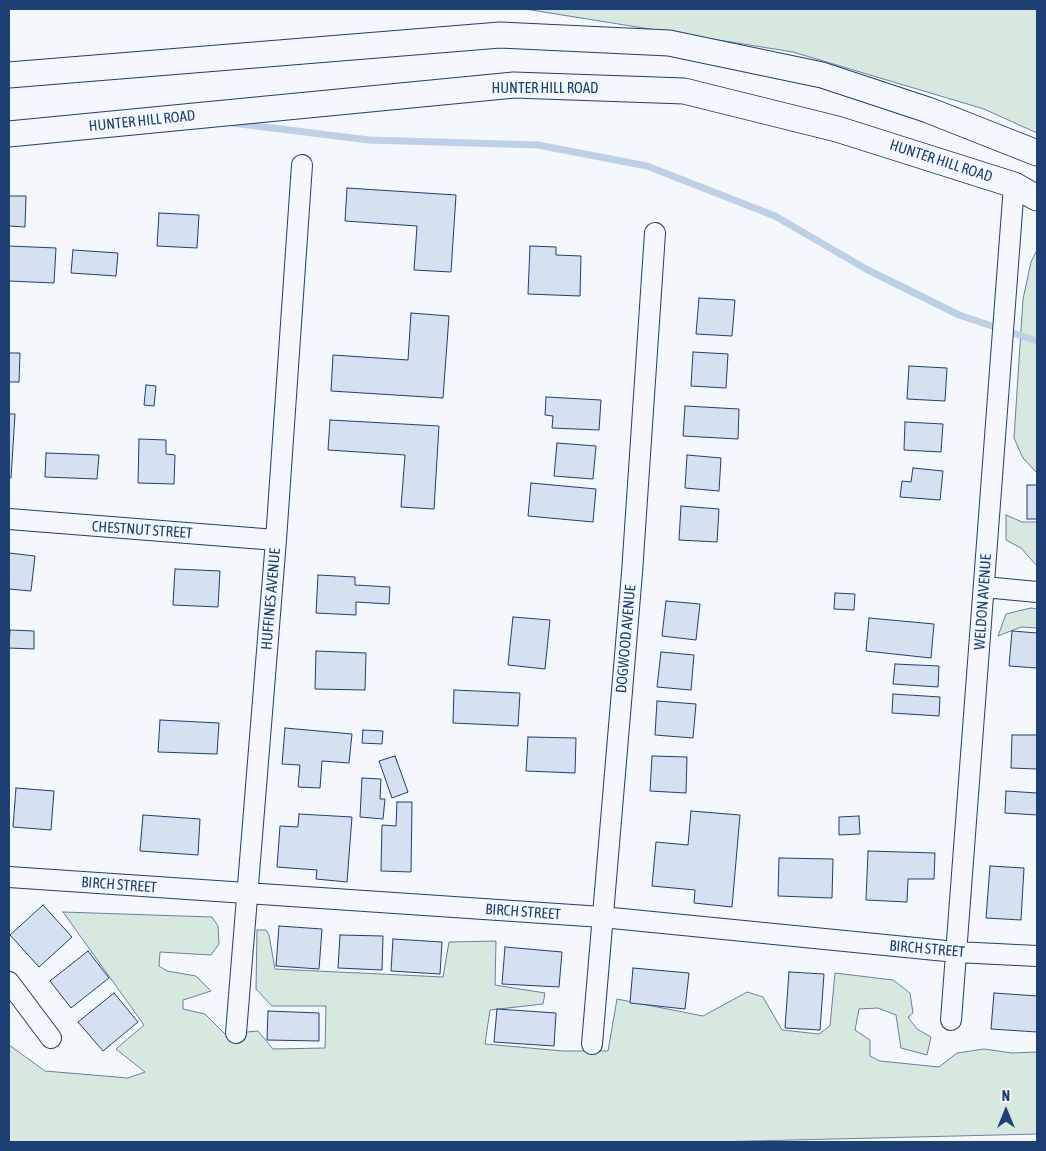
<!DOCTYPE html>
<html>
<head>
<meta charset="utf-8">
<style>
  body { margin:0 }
  #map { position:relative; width:1046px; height:1151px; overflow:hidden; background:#f4f7fb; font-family:"Asap Condensed",sans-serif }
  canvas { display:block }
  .frame { position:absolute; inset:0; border:10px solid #1d3f73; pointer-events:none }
  .north { position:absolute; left:981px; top:1086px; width:50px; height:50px; -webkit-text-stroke:4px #f4f7fb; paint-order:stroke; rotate:0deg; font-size:14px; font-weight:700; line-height:20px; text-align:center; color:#1d3f73 }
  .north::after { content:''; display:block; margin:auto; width:18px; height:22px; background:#1d3f73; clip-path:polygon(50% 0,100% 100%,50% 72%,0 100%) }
</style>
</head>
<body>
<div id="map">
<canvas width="1046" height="1151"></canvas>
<div class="frame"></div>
<div class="north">N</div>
</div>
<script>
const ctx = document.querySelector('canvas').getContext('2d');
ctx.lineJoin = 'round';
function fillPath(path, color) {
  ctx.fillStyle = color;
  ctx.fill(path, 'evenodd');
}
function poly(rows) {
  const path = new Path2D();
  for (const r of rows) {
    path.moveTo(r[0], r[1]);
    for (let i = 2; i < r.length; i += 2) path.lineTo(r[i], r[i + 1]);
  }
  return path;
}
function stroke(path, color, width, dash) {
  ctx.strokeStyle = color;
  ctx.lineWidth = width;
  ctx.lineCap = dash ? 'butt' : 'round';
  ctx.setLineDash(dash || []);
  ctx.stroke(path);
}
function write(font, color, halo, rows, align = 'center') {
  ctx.font = font + ' "Asap Condensed",sans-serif';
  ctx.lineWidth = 4;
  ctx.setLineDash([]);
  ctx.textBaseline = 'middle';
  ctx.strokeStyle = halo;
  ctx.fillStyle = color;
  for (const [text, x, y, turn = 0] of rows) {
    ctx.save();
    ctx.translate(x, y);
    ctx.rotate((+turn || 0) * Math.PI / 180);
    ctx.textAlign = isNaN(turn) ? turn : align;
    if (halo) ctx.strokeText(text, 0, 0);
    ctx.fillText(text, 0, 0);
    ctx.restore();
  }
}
const green = poly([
  [525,9,1037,9,1037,133,984,109,793,52,525,9],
  [1037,250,1037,473,1023,458,1014,438,1023,299,1031,262,1037,250],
  [1006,515,1022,522,1037,522,1037,566,1021,548,1006,540,1006,515],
  [1031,608,1037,609,1037,628,1021,627,998,636,1006,614,1031,608],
  [63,912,212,917,218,926,219,944,211,955,160,952,159,966,167,971,196,976,211,991,183,1000,183,1009,205,1014,225,1034,258,1031,273,1049,325,1048,326,1006,272,1006,256,989,257,930,266,930,269,935,275,969,443,977,449,942,496,941,495,985,545,993,543,1004,490,1010,485,1044,563,1051,608,1051,617,999,703,1016,747,992,763,997,782,1030,819,1034,830,1026,835,973,893,980,910,993,913,1013,908,1017,917,1029,931,1037,927,1055,901,1048,896,1015,878,1008,859,1009,855,1030,870,1040,870,1056,880,1061,939,1067,957,1053,984,1049,1012,1053,1037,1052,1037,1134,712,1142,9,1142,9,1045,45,1071,128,1078,145,1072,116,1049,144,1025,63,912]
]);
fillPath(green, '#d7e8df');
stroke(green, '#687fa3', 1);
stroke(poly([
  [232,123,369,140,538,145,647,166,775,216,866,269,959,315,1037,341]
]), '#bed0e5', 7);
const building = poly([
  [347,188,456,195,451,272,414,270,417,226,345,221,347,188],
  [9,196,26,196,25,227,9,226,9,196],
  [159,213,199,215,197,248,157,246,159,213],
  [9,246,56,248,54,283,9,281,9,246],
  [530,246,556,247,556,255,581,256,580,296,528,294,530,246],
  [73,250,118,253,116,276,71,273,73,250],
  [699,298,735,300,732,336,696,334,699,298],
  [411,313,449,316,443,398,331,391,333,355,408,360,411,313],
  [693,352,728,354,726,388,691,386,693,352],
  [9,353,20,353,19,382,9,382,9,353],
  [909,366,947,368,945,401,907,399,909,366],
  [146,385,156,386,154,406,144,405,146,385],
  [546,397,601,400,599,430,552,428,553,416,545,415,546,397],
  [685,406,739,409,738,439,683,436,685,406],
  [9,414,15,414,11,478,9,477,9,414],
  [330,420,439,426,434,509,401,507,405,455,328,450,330,420],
  [905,422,943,424,941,452,904,450,905,422],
  [139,439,166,440,166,454,175,455,174,484,138,483,139,439],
  [557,443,596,446,593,479,554,476,557,443],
  [46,453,99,455,97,479,45,477,46,453],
  [687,455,721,458,719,491,685,488,687,455],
  [913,468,943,471,940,500,900,497,902,481,911,482,913,468],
  [531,483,596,489,593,522,528,516,531,483],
  [1027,485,1037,485,1037,519,1027,519,1027,485],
  [681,506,719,509,717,542,679,540,681,506],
  [9,553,35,556,31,591,9,589,9,553],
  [175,569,220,571,218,607,173,605,175,569],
  [318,575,355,577,355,585,390,587,389,604,356,602,356,615,316,613,318,575],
  [835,593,855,594,854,610,834,609,835,593],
  [666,601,700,604,696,640,662,636,666,601],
  [513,617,550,620,545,669,508,665,513,617],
  [869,618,934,624,931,658,866,651,869,618],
  [10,630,34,631,34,649,9,648,10,630],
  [1012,631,1037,633,1037,668,1009,666,1012,631],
  [316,651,366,653,365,690,315,689,316,651],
  [661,652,694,655,691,690,657,687,661,652],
  [895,664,939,666,938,687,893,684,895,664],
  [454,690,520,693,518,726,453,723,454,690],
  [893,694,940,697,939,716,892,713,893,694],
  [657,701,696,704,693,738,655,735,657,701],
  [160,720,219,723,217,754,158,752,160,720],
  [285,728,352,734,349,763,322,761,320,788,298,787,300,765,282,764,285,728],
  [363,730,383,731,382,744,362,743,363,730],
  [1012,735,1037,735,1037,769,1011,768,1012,735],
  [528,737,576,738,575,773,526,771,528,737],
  [395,756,408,792,392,798,379,761,395,756],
  [652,756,687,757,686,793,650,791,652,756],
  [362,778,381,779,380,799,385,799,383,819,360,817,362,778],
  [16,788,54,791,51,830,13,827,16,788],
  [1006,791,1037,793,1037,815,1005,813,1006,791],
  [397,802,412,802,411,872,381,871,382,825,396,826,397,802],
  [691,811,740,815,732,907,694,903,695,890,652,886,656,842,688,845,691,811],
  [299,814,352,817,347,882,316,879,317,870,277,867,280,826,298,827,299,814],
  [143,815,200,819,198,855,140,851,143,815],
  [859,816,860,834,839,835,839,817,859,816],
  [868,851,935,853,934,879,908,879,907,902,866,900,868,851],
  [779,858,833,859,832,898,778,896,779,858],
  [990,866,1024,868,1021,920,986,918,990,866],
  [43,905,72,937,39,967,10,935,43,905],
  [279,926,322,929,319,969,276,966,279,926],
  [340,935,383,936,382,970,338,968,340,935],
  [393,939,442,942,440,974,391,971,393,939],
  [505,947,562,952,559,987,502,984,505,947],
  [88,951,109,978,71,1008,50,981,88,951],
  [633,968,689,973,685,1009,630,1003,633,968],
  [789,972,824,974,820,1030,785,1028,789,972],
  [114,993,138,1022,103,1051,78,1022,114,993],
  [994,993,1037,996,1037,1032,991,1029,994,993],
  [497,1009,556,1013,554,1046,494,1042,497,1009],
  [268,1011,319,1013,319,1041,267,1040,268,1011]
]);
fillPath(building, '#d5e0f0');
stroke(building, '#1d3f73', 1);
const minor = poly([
  [9,519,276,540],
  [984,587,1037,592],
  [9,877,602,917,956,952,1037,956],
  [9,982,51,1038],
  [951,1020,1014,185],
  [236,1033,276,540,302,165],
  [592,1044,632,573,655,233]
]);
const tertiary = poly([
  [9,75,500,35,669,43,822,75,928,110,1037,153],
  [9,134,514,85,684,91,837,129,1014,185,1037,198]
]);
stroke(minor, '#1d3f73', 22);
stroke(tertiary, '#1d3f73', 27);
stroke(minor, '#f4f7fb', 20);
stroke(tertiary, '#f4f7fb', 25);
write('15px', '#1d3f73', '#f4f7fb', [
  ["HUNTER HILL ROAD",545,88],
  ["HUNTER HILL ROAD",142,121,-6],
  ["HUNTER HILL ROAD",941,161,18],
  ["CHESTNUT STREET",142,530,4],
  ["HUFFINES AVENUE",271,599,-85],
  ["WELDON AVENUE",983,602,-86],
  ["DOGWOOD AVENUE",626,639,-85],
  ["BIRCH STREET",119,885,4],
  ["BIRCH STREET",523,912,4],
  ["BIRCH STREET",927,949,5]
]);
</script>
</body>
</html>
